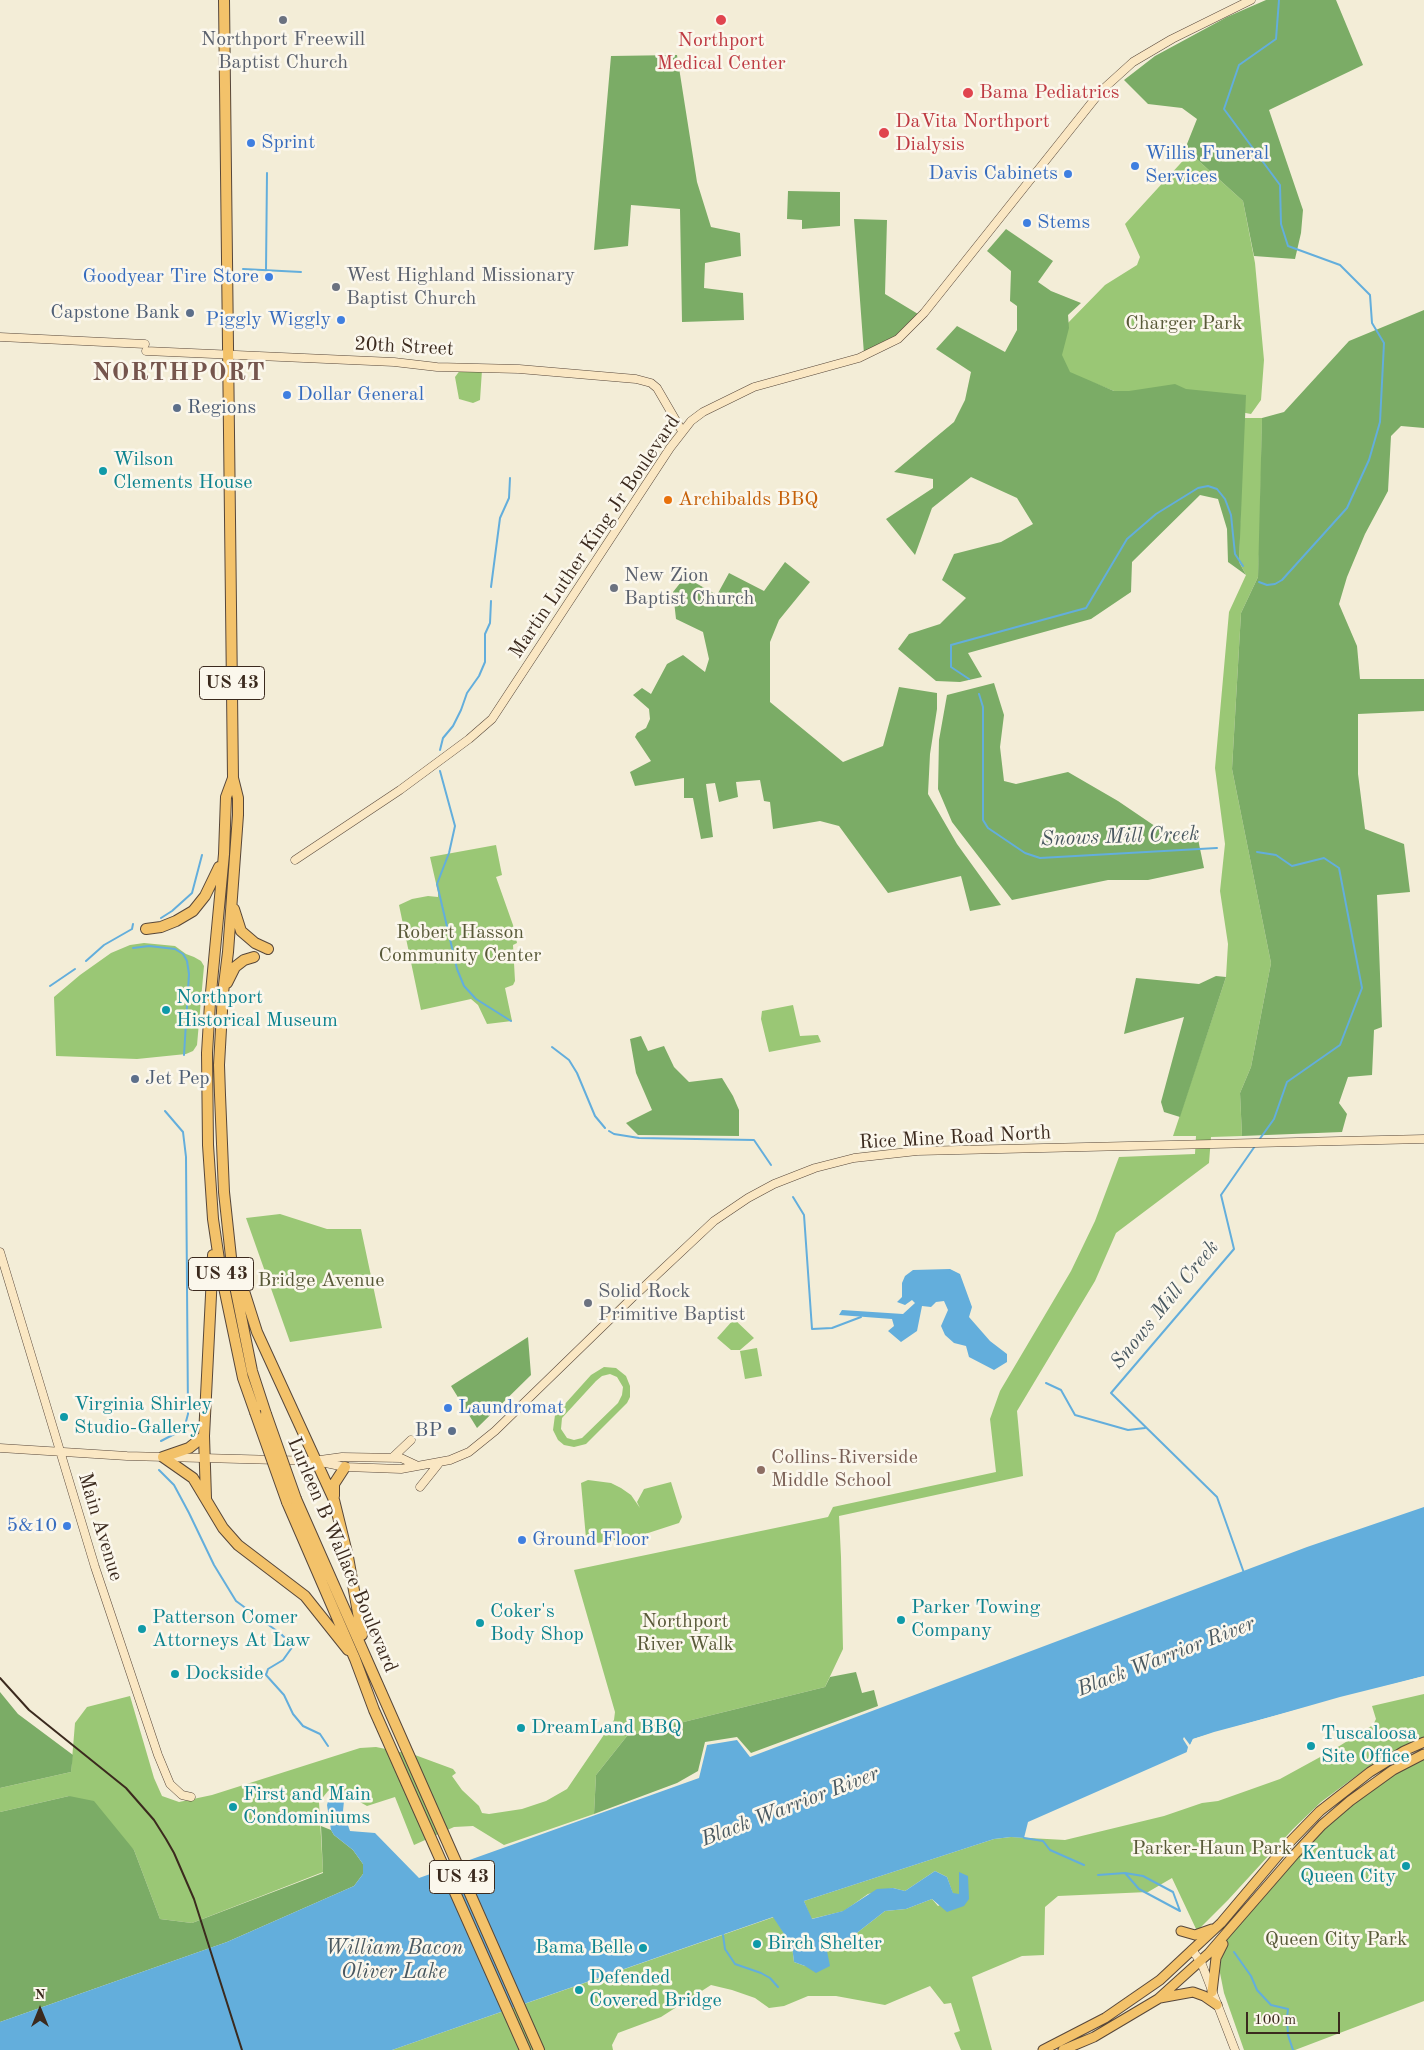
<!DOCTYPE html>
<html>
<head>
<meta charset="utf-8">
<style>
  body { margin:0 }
  #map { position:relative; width:1424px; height:2050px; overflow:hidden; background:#f3edd7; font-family:"Old Standard TT",serif }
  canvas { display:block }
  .north { position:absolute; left:15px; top:1985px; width:50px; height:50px; -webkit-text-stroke:4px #fbf7ec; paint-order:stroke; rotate:0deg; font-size:14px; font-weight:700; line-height:20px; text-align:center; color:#3b2a1e }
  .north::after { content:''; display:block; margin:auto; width:18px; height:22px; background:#3b2a1e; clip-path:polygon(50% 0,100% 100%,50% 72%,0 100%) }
  .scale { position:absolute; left:1246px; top:2012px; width:94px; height:22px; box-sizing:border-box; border:2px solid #3b2a1e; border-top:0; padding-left:6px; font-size:15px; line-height:18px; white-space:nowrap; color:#3b2a1e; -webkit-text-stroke:4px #fbf7ec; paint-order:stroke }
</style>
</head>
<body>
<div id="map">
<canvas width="1424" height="2050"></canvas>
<div class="north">N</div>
<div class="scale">100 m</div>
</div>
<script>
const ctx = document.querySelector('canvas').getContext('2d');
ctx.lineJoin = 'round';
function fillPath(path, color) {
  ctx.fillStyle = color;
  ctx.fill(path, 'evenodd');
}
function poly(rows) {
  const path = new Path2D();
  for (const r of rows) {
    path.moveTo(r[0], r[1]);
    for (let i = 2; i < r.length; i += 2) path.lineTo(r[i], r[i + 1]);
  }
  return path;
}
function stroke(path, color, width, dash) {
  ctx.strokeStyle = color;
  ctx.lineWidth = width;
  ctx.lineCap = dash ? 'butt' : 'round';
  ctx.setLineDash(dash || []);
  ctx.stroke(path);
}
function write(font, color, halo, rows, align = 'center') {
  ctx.font = font + ' "Old Standard TT",serif';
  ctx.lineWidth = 5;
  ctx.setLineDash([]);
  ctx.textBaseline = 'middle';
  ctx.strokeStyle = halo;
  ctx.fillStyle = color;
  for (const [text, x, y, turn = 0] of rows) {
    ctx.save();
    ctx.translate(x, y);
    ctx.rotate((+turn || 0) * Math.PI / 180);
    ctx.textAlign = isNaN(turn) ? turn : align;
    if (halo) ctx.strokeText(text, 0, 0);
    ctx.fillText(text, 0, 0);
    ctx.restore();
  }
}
fillPath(poly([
  [1190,153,1243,201,1255,263,1264,360,1261,400,1251,414,1129,391,1114,391,1054,367,1065,326,1105,285,1137,265,1140,257,1125,224],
  [461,369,482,370,480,400,473,403,459,399,455,377],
  [1243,418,1262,418,1260,531,1258,577,1241,613,1232,769,1271,963,1251,1067,1240,1093,1242,1136,1211,1137,1209,1163,1116,1233,1095,1281,1017,1411,1023,1476,839,1516,841,1557,843,1649,825,1687,627,1736,596,1775,594,1814,504,1845,473,1826,454,1827,414,1845,395,1797,367,1806,337,1789,328,1791,319,1802,323,1872,192,1923,160,1919,134,1850,69,1796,0,1812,0,1788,71,1772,75,1723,87,1707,130,1696,154,1778,162,1796,179,1802,212,1795,360,1748,376,1747,415,1755,453,1769,456,1773,452,1776,462,1790,479,1806,482,1813,489,1814,522,1809,546,1801,567,1789,614,1720,615,1712,574,1570,828,1517,833,1507,996,1472,990,1419,1000,1391,1071,1271,1095,1221,1119,1157,1195,1154,1196,1136,1173,1136,1226,977,1228,944,1220,891,1225,844,1215,768,1229,612,1246,575,1239,562],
  [496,845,502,875,496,877,513,925,517,943,513,945,515,981,513,985,505,988,512,1021,487,1024,478,1005,471,999,421,1010,399,905,412,899,428,896,438,897,438,892,430,857],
  [144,943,175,946,186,954,194,957,201,961,204,966,197,1045,193,1051,186,1054,137,1059,56,1056,54,997,80,975,111,953,130,945],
  [793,1005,800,1036,818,1035,821,1042,769,1052,761,1019,762,1011],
  [280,1214,327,1229,361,1229,382,1328,290,1342,246,1218],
  [734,1319,754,1338,740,1350,731,1350,717,1338],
  [757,1348,762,1376,745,1379,740,1351],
  [604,1367,616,1368,626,1376,630,1386,630,1397,627,1403,586,1444,574,1447,564,1445,558,1440,553,1430,555,1415,591,1375],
  [610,1374,617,1377,623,1387,622,1395,618,1403,582,1438,574,1440,567,1438,561,1429,562,1418,596,1381,602,1376],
  [588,1480,611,1483,621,1488,631,1495,640,1508,637,1502,644,1489,671,1482,682,1517,679,1523,642,1535,592,1544,586,1538,581,1483],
  [1424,1694,1424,1738,1375,1762,1321,1802,1293,1829,1228,1900,1197,1931,1172,1878,1148,1892,1058,1896,1045,1907,1044,1955,1022,1956,972,1977,992,2050,961,2050,954,2033,960,2031,951,2003,944,2004,930,1986,885,2005,836,1996,808,1996,784,2006,769,2008,755,1998,732,1990,711,1985,661,2017,618,2033,612,2045,613,2050,392,2050,774,1917,792,1946,794,1962,805,1966,826,1945,840,1950,858,1932,885,1911,906,1909,932,1899,938,1906,960,1894,953,1894,947,1877,935,1871,905,1891,893,1888,868,1894,844,1911,811,1919,804,1901,994,1839,1011,1837,1065,1840,1164,1816,1202,1803,1218,1801,1280,1779,1333,1750,1373,1725,1376,1719,1372,1706],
  [1424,1759,1424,2001,1295,2050,1244,2050,1224,1993,1219,1968,1228,1933,1322,1825,1391,1773]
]), '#9ac775');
fillPath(poly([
  [1266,0,1336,0,1363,65,1269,110,1303,210,1301,233,1295,259,1254,256,1243,201,1190,153,1187,144,1197,119,1182,108,1148,104,1124,80,1155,56,1227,17],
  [677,55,697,182,711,227,740,233,741,256,705,263,704,288,743,293,744,320,682,322,680,209,631,205,628,246,594,250,611,56],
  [788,191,840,192,840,226,802,229,802,220,787,219],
  [854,219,887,220,885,294,918,314,888,348,869,357,864,354],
  [1006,229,1053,261,1038,282,1051,291,1081,303,1068,315,1069,328,1062,355,1070,372,1114,391,1129,391,1175,384,1186,389,1246,395,1239,562,1246,575,1228,562,1227,529,1218,499,1200,495,1132,562,1131,592,1091,619,968,653,982,677,960,682,936,681,898,649,909,634,940,624,966,598,942,580,954,554,1001,542,1033,524,1017,498,971,477,932,508,915,555,886,519,933,488,933,479,894,472,954,422,965,400,971,372,936,349,957,326,1005,352,1017,330,1017,306,1010,301,1011,271,987,251],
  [1424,310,1424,428,1401,426,1391,436,1388,491,1365,534,1347,577,1339,604,1357,646,1360,679,1424,679,1424,711,1358,714,1358,774,1365,829,1404,844,1410,892,1377,895,1382,1027,1374,1030,1372,1075,1348,1077,1339,1103,1347,1114,1342,1132,1242,1136,1240,1093,1251,1067,1271,963,1232,769,1241,613,1258,577,1262,418,1284,412,1349,341],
  [785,562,810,582,779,620,770,642,770,702,843,762,883,746,899,687,937,693,937,709,930,754,928,794,957,844,1001,905,970,911,961,876,888,893,839,826,820,821,773,829,770,802,764,801,760,780,736,782,738,797,719,802,715,783,706,784,713,837,701,839,693,798,684,798,684,778,635,786,630,772,651,761,635,737,637,733,646,728,650,719,649,709,633,695,642,688,651,694,667,664,683,655,705,672,709,659,703,632,676,619,673,592,685,577,717,595,729,573,764,591],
  [994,683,1004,715,1000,747,1004,781,1016,784,1068,772,1118,801,1171,837,1198,839,1204,868,1148,880,1108,880,1012,900,952,822,938,789,939,740,947,695],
  [1216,976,1226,977,1180,1117,1164,1112,1161,1102,1184,1017,1124,1034,1136,978,1199,984],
  [641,1036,648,1051,664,1046,674,1067,689,1082,722,1078,733,1096,739,1110,739,1136,638,1135,626,1123,652,1110,636,1073,630,1039],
  [528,1337,531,1375,477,1428,451,1386],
  [856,1672,862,1693,874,1690,878,1706,751,1753,737,1737,705,1742,698,1771,677,1783,594,1814,596,1775,627,1736,825,1687,830,1677],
  [0,1692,18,1714,73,1755,71,1772,0,1788],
  [69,1796,94,1801,134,1850,160,1919,192,1923,323,1873,321,1826,331,1830,334,1835,353,1850,363,1864,363,1874,354,1886,227,1942,0,2022,0,1812]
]), '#7bac66');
fillPath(poly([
  [950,1269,960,1274,972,1307,969,1317,990,1341,1007,1354,1007,1362,994,1370,969,1357,966,1346,954,1343,945,1335,941,1326,948,1310,944,1301,936,1302,931,1307,922,1306,917,1331,901,1342,888,1331,894,1326,892,1319,839,1315,842,1310,903,1314,915,1303,912,1300,905,1305,897,1302,902,1297,902,1283,905,1276,913,1270],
  [1424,1507,1424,1676,1340,1697,1193,1739,1187,1752,1028,1822,1024,1838,1011,1837,994,1839,804,1901,812,1919,843,1911,877,1889,893,1888,905,1891,935,1871,947,1877,953,1893,959,1894,959,1872,968,1876,969,1899,964,1906,947,1912,932,1899,906,1909,885,1911,858,1932,840,1950,826,1946,830,1966,816,1973,805,1966,794,1962,792,1946,773,1917,392,2050,0,2050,0,2022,227,1942,354,1886,363,1874,363,1864,353,1850,334,1835,331,1830,327,1805,329,1798,337,1795,344,1801,343,1811,350,1831,375,1833,419,1878,699,1778,707,1745,737,1740,750,1757,1307,1547]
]), '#63aedc');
fillPath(poly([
  [1424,1676,1424,1678,1215,1734,1195,1741,1186,1755,1188,1747,1183,1739,1184,1737,1190,1745,1193,1739,1214,1732]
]), '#f3edd7');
stroke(poly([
  [243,269,301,272],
  [266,270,267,173],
  [1259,582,1267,585,1275,584,1282,580,1347,508,1369,460,1380,422,1384,343,1372,323,1370,295,1340,265,1288,246,1281,224,1280,185,1224,109,1239,65,1276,39,1279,0],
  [491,587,500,518,509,498,510,478],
  [969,679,951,667,951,645,1086,608,1127,539,1156,514,1198,488,1208,486,1217,489,1225,499,1231,515,1235,554,1243,566],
  [979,694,983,707,983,820,988,828,1025,853,1040,858,1217,848],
  [440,750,443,738,453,726,461,710,467,693,479,676,485,662,485,634,490,623,491,601],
  [440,771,455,826,449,853,437,884,457,969,464,986,476,999,511,1021],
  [1257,852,1276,855,1292,866,1324,858,1339,868,1362,988,1340,1045,1287,1082,1274,1119,1259,1140],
  [161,918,172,911,192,893,202,855],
  [133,948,149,946,175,949,183,954,187,961,189,974,184,1055],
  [86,961,104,945,132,929,133,924],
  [50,986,75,969],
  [552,1047,569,1060,577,1073,595,1116,605,1128],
  [609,1131,614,1134,639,1138,754,1140,771,1165],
  [793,1197,804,1215,812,1329,832,1328,861,1317],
  [1046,1383,1061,1390,1075,1415,1128,1430,1145,1428],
  [161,1441,184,1429,188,1414,186,1157,183,1132,165,1111],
  [159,1470,174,1485,189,1513,214,1565,236,1601,281,1634,293,1646,283,1660,268,1669,266,1675,284,1695,293,1714,303,1726,320,1734,328,1746],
  [1244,1573,1217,1497,1111,1393,1234,1249,1221,1195,1255,1146],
  [217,1672,244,1669,266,1675],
  [1024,1838,1043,1841,1050,1850,1084,1865],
  [1125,1873,1139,1889,1180,1911],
  [1098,1875,1125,1873,1143,1876,1173,1892,1180,1911],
  [723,1935,725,1949,735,1964,761,1973,770,1978,778,1987],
  [1234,1952,1251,1976,1257,1990,1271,2005,1288,2009,1287,2018,1288,2035,1293,2050]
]), '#63aedc', 2);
const secondary = poly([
  [0,337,145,344],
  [146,351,394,362,437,367,519,369,636,379,651,383,657,388,682,431],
  [295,860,400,790,469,739,492,719,670,448,691,421,703,412,754,387,859,358,898,339,924,313,1101,91,1133,62,1172,39,1251,0],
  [0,1252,95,1567,158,1755,170,1784,182,1795,191,1797],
  [0,1448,127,1456,316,1461,345,1467,401,1469,450,1460,469,1452,495,1431,632,1298,714,1221,748,1198,774,1184,815,1168,854,1158,917,1151,1424,1139],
  [392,1458,411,1440],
  [320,1460,342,1457,401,1458,416,1465],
  [420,1487,440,1462],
  [1192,1950,1201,1962,1235,2050]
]);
const primary = poly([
  [1181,1931,1195,1935,1212,1929],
  [1212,1992,1216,1958,1223,1944],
  [1160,1998,1193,1992,1204,1996,1217,2005],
  [1043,2050,1105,2018,1160,1980,1221,1923,1286,1846,1320,1811,1370,1772,1404,1751,1424,1742],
  [1063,2050,1094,2037,1158,1999,1209,1953,1295,1854,1322,1825,1350,1801,1393,1770,1424,1754]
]);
const highway = poly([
  [224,0,233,778,238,798,238,815,228,952,223,993,219,1065,220,1095,224,1192,233,1276,252,1371,266,1414],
  [233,778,226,797,224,854,210,1003,207,1053,208,1145,213,1219,221,1273,243,1378,255,1412],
  [234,909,241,931,255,943,268,949],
  [146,929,161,927,176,921,193,911,205,896,219,867],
  [227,983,235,967,244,960,254,957],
  [238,1272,257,1332,334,1500,348,1557,362,1635],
  [163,1457,193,1478,223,1528,238,1545,305,1596,348,1650],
  [163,1457,189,1448,204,1436],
  [334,1496,334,1484,345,1467],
  [206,1498,204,1436,213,1255],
  [296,1499,539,2050],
  [287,1502,355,1659,374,1710,525,2050]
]);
stroke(secondary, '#57473a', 9);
stroke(primary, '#57473a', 11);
stroke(highway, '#57473a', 12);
stroke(secondary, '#fae7c3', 8);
stroke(primary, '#f3c26a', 9);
stroke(highway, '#f3c26a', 10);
stroke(poly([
  [0,1678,29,1710,126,1788,154,1820,166,1839,174,1853,194,1899,242,2050]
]), '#3b2a1e', 2);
const highwayBridge = poly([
  [255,1412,287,1502],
  [266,1414,296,1499]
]);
stroke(highwayBridge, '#57473a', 12, []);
stroke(highwayBridge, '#f3c26a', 10);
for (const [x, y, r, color] of [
  [283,20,5,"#6b7280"],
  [721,20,6,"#e0444e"],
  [968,93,6,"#e0444e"],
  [884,133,6,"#e0444e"],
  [251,143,5,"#3f7fe0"],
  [1135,166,5,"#3f7fe0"],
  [1068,174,5,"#3f7fe0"],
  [1027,223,5,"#3f7fe0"],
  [269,277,5,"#3f7fe0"],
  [336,287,5,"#6b7280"],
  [190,313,5,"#5c6f8a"],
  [341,320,5,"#3f7fe0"],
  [287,395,5,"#3f7fe0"],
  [177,408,5,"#5c6f8a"],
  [103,471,5,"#0f9aa8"],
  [668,500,5,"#e8710a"],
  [614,588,5,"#6b7280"],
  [166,1010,5,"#0f9aa8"],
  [135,1079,5,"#5c6f8a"],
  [588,1303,5,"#6b7280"],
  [448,1408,5,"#3f7fe0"],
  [64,1417,5,"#0f9aa8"],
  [452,1431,5,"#5c6f8a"],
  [761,1470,5,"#8d6e63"],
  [67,1526,5,"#3f7fe0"],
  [522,1540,5,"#3f7fe0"],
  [901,1620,5,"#0f9aa8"],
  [480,1623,5,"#0f9aa8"],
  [142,1629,5,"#0f9aa8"],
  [175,1674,5,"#0f9aa8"],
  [521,1728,5,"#0f9aa8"],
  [1311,1746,5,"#0f9aa8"],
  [233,1807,5,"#0f9aa8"],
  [1406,1866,5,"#0f9aa8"],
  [757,1944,5,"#0f9aa8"],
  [643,1948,5,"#0f9aa8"],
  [579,1990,5,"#0f9aa8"]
]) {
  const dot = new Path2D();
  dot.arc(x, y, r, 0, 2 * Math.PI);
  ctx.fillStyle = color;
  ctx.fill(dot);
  stroke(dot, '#fbf7ec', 2);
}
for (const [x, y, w] of [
  [232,683,65],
  [221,1274,65],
  [462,1877,65]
]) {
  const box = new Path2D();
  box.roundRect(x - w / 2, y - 16.5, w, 33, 4);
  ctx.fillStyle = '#fbf7ec';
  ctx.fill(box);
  stroke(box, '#3b2a1e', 1);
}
write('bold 19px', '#3b2a1e', null, [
  ["US 43",232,683],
  ["US 43",221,1274],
  ["US 43",462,1877]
]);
write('20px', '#5b616d', '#fbf7ec', [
  ["Northport Freewill",283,40,"center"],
  ["Baptist Church",283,63,"center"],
  ["West Highland Missionary",346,276],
  ["Baptist Church",346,299],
  ["New Zion",624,576],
  ["Baptist Church",624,599],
  ["Solid Rock",598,1292],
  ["Primitive Baptist",598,1315]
], 'left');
write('20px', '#be3a42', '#fbf7ec', [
  ["Northport",721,41,"center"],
  ["Medical Center",721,64,"center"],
  ["Bama Pediatrics",979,93],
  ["DaVita Northport",895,122],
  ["Dialysis",895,145]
], 'left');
write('20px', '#366cbe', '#fbf7ec', [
  ["Sprint",261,143],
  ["Willis Funeral",1145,154],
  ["Services",1145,177],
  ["Davis Cabinets",1058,174,"right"],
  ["Stems",1037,223],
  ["Goodyear Tire Store",259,277,"right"],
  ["Piggly Wiggly",331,320,"right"],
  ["Dollar General",297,395],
  ["Laundromat",458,1408],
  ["5&10",57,1526,"right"],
  ["Ground Floor",532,1540]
], 'left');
write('20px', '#4e5e75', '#fbf7ec', [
  ["Capstone Bank",180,313],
  ["Regions",187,408,"left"],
  ["Jet Pep",145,1079,"left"],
  ["BP",442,1431]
], 'right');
write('20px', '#585938', '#fbf7ec', [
  ["Charger Park",1184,324],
  ["Robert Hasson",460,933],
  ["Community Center",460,956],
  ["Bridge Avenue",321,1281],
  ["Northport",685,1622],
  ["River Walk",685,1645],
  ["Parker-Haun Park",1212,1849],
  ["Queen City Park",1336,1940]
]);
write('20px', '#3b2a1e', '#fbf7ec', [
  ["20th Street",404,347,3],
  ["Martin Luther King Jr Boulevard",595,537,-56],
  ["Rice Mine Road North",955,1138,-3],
  ["Main Avenue",100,1527,73],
  ["Lurleen B Wallace Boulevard",342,1555,67]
]);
write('20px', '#0d838f', '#fbf7ec', [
  ["Wilson",113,460],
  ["Clements House",113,483],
  ["Northport",176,998],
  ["Historical Museum",176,1021],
  ["Virginia Shirley",74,1405],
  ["Studio-Gallery",74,1428],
  ["Parker Towing",911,1608],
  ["Company",911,1631],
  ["Coker's",490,1612],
  ["Body Shop",490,1635],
  ["Patterson Comer",152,1618],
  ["Attorneys At Law",152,1641],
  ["Dockside",185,1674],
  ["DreamLand BBQ",531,1728],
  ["Tuscaloosa",1321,1734],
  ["Site Office",1321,1757],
  ["First and Main",243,1795],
  ["Condominiums",243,1818],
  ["Kentuck at",1396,1854,"right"],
  ["Queen City",1396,1877,"right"],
  ["Birch Shelter",767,1944],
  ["Bama Belle",633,1948,"right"],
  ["Defended",589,1978],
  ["Covered Bridge",589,2001]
], 'left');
write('20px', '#c56008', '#fbf7ec', [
  ["Archibalds BBQ",678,500]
], 'left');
write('20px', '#785e54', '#fbf7ec', [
  ["Collins-Riverside",771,1458],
  ["Middle School",771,1481]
], 'left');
write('italic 21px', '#495860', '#fbf7ec', [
  ["Snows Mill Creek",1120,837,-2],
  ["Snows Mill Creek",1165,1305,-51],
  ["Black Warrior River",1166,1657,-21],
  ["Black Warrior River",790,1807,-21],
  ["William Bacon",394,1948],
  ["Oliver Lake",394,1972]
]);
ctx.letterSpacing = '1px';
write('bold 25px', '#75554d', '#fbf7ec', [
  ["NORTHPORT",179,373]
]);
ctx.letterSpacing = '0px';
</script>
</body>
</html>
